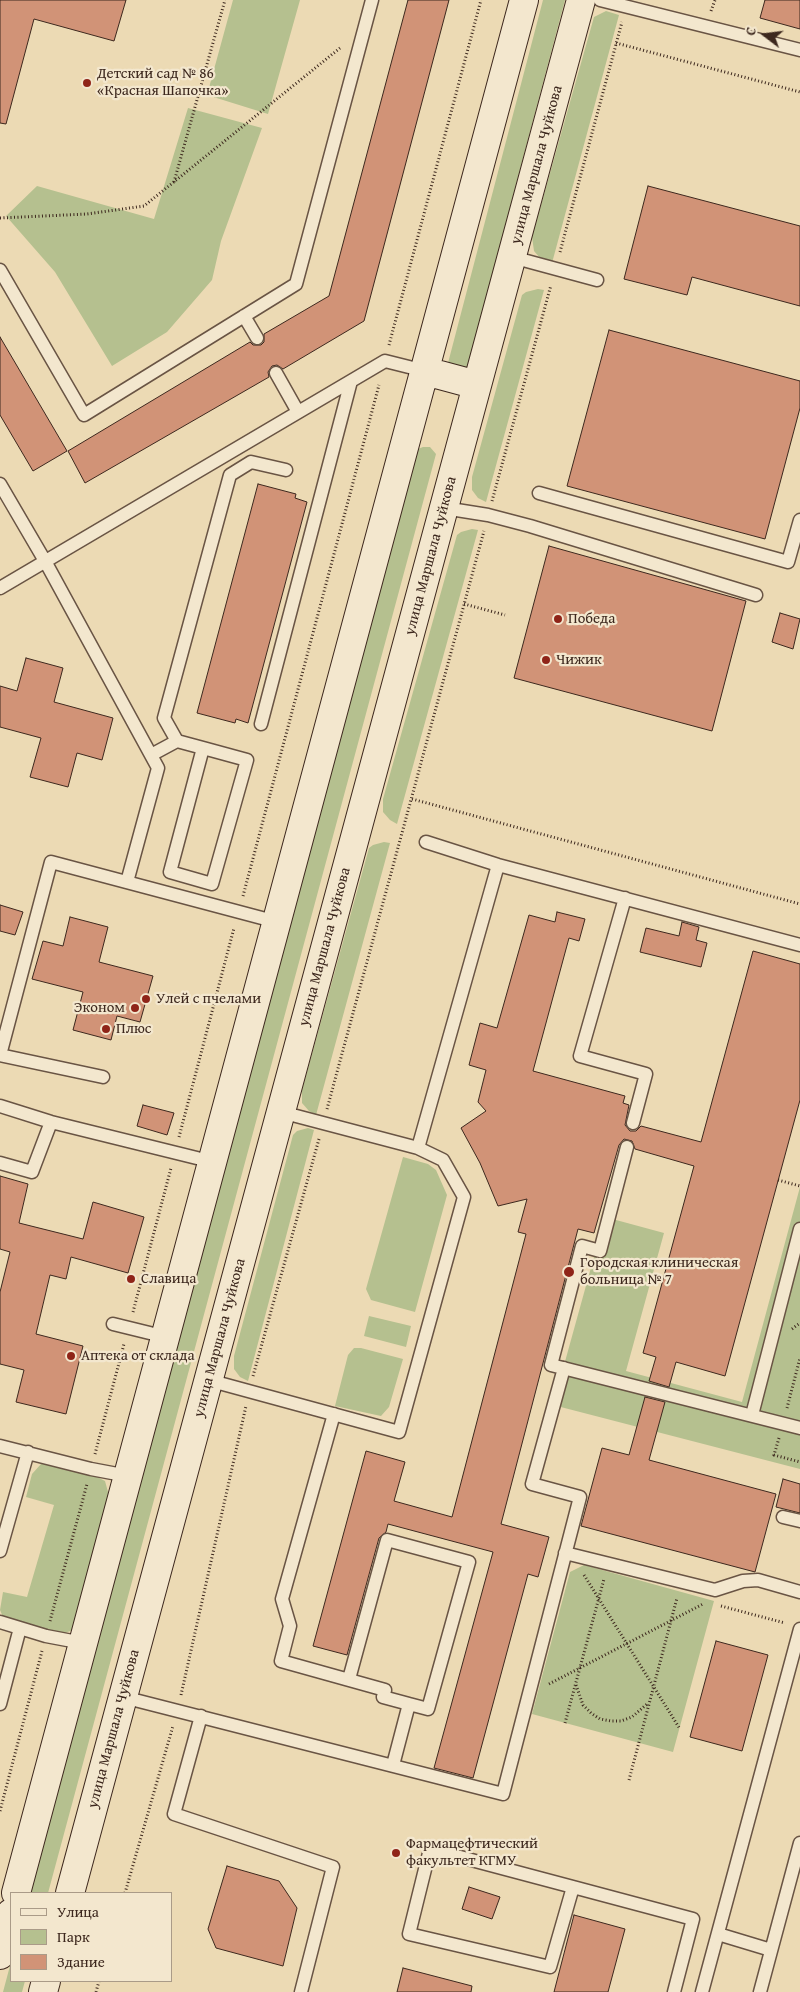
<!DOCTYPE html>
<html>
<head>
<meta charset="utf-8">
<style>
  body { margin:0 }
  #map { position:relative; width:800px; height:1992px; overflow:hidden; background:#ecdab4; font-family:"Gentium Book Plus",serif }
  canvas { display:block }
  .legend { position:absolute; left:10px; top:1892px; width:162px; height:90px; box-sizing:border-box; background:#f3e7ce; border:1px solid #aa9b88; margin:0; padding:6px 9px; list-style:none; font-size:15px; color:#3d281e }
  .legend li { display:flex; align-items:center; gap:10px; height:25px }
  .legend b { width:25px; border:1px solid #aa9b88 }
  .north { position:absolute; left:740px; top:10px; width:50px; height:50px; -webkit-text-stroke:4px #f3e7ce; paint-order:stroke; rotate:285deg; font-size:14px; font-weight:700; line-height:20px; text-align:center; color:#3d281e }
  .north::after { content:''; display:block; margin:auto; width:18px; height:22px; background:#3d281e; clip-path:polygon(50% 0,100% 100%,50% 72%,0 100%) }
</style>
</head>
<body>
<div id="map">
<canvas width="800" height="1992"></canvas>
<ul class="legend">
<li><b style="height:6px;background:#f3e7ce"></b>Улица</li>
<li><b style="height:14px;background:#b5c08f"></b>Парк</li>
<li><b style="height:14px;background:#d19377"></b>Здание</li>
</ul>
<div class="north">С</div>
</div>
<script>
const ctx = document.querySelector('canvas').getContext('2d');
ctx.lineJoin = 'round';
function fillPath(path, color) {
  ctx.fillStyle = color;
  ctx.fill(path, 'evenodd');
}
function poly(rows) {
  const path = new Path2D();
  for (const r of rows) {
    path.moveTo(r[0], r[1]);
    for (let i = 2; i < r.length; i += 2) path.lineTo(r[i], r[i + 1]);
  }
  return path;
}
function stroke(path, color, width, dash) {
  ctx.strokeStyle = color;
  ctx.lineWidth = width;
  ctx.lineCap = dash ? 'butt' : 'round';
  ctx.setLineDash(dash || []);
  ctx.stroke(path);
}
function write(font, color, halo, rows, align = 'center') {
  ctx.font = font + ' "Gentium Book Plus",serif';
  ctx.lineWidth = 4.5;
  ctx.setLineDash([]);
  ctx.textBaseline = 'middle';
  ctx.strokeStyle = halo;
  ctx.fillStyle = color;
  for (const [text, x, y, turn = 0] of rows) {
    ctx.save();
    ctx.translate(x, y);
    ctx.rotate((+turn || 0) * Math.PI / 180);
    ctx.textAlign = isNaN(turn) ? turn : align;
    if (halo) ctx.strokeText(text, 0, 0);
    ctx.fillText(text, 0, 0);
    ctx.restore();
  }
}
fillPath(poly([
  [233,0,300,0,268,114,207,95],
  [543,0,565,0,467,369,450,367,448,363],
  [606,11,619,15,552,263,540,258,534,251,532,237,594,17],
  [188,108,262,128,221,241,212,280,167,332,112,366,55,272,6,216,37,186,154,219],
  [538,289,544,290,486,502,478,498,472,490,472,477,522,295,526,292],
  [423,447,430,447,436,454,48,1893,30,1893,418,449],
  [472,529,478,530,397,824,390,820,383,812,383,799,457,535,461,532],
  [384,842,390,843,316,1115,309,1111,302,1103,302,1090,369,848,373,845],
  [308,1128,314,1130,248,1381,240,1377,234,1369,234,1356,293,1135,297,1131],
  [403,1157,428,1164,436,1170,447,1195,415,1312,371,1300,366,1289],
  [800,1187,800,1469,553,1405,605,1217,664,1233,626,1371,742,1402],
  [369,1316,411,1326,406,1347,364,1336],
  [354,1348,361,1348,403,1359,389,1407,381,1416,335,1406,348,1355],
  [61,1463,85,1471,105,1481,108,1492,108,1502,73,1630,65,1633,46,1630,3,1617,0,1610,3,1592,27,1597,54,1505,26,1497,32,1474,41,1464],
  [584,1565,714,1601,673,1752,532,1714,570,1572],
  [11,1962,11,1981,25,1981,22,1992,3,1992]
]), '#b5c08f');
const building = poly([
  [0,0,126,0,114,41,34,19,6,124,0,123,0,0],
  [408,0,449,0,364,321,283,369,277,365,272,366,268,372,269,377,85,483,68,451,250,342,253,345,261,345,264,342,264,334,329,296,408,0],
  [765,0,800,0,800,29,760,18,765,0],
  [648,186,800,226,800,306,692,277,687,295,624,279,648,186],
  [609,330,800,381,800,408,765,539,567,486,609,330],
  [0,337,67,451,33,471,0,415,0,337],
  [258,484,296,494,295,498,307,502,248,723,236,719,235,723,197,713,258,484],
  [549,546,746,601,712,731,514,678,549,546],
  [780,613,800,619,793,649,772,642,780,613],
  [26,658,63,668,54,702,113,718,102,760,77,753,68,787,30,777,41,738,0,727,0,686,17,691,26,658],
  [0,905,23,912,15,935,0,931,0,905],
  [557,912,585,919,579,941,569,938,533,1071,625,1096,623,1103,629,1105,625,1125,630,1131,636,1131,641,1126,701,1142,753,951,800,964,800,1100,725,1376,676,1362,669,1387,649,1381,656,1357,643,1353,694,1166,635,1149,632,1141,624,1139,619,1145,594,1233,578,1229,501,1524,549,1537,538,1577,528,1574,473,1778,434,1768,493,1552,388,1524,386,1532,379,1538,347,1655,313,1646,366,1451,405,1462,394,1501,452,1517,526,1234,518,1232,527,1199,498,1206,480,1163,461,1128,486,1111,478,1102,486,1070,469,1065,480,1023,497,1028,529,915,555,922,557,912],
  [70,917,108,927,99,962,153,976,140,1022,117,1016,111,1040,73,1030,83,992,32,979,43,941,63,946,70,917],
  [682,922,699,927,696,940,707,943,701,967,640,952,646,928,679,936,682,922],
  [143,1105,174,1113,167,1135,137,1126,143,1105],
  [0,1176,28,1184,19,1223,83,1239,93,1202,144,1217,128,1273,71,1257,66,1279,50,1275,36,1334,83,1346,66,1414,16,1402,24,1370,0,1364,0,1292,10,1252,0,1249,0,1176],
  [645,1397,665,1402,649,1460,776,1494,755,1572,581,1526,602,1448,629,1455,645,1397],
  [783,1479,800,1484,800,1513,776,1507,783,1479],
  [716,1641,768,1655,742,1751,690,1737,716,1641],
  [227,1866,279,1881,297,1908,283,1966,216,1948,208,1929,227,1866],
  [469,1887,500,1897,492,1919,462,1909,469,1887],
  [574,1915,625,1929,608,1992,554,1992,574,1915],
  [403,1968,472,1986,471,1992,397,1992,403,1968]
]);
fillPath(building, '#d19377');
stroke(building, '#3d281e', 1);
const service = poly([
  [600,0,800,50],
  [512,257,597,280],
  [0,270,84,415,296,284,372,0],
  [244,316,257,338],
  [276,373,298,412],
  [0,484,45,561,158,768,127,882],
  [539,493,788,562,800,520],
  [444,508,488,515,530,526,756,595],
  [0,588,385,361,425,371],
  [261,724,351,381],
  [203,748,170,872,212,884,247,760,203,748,177,741,164,718,230,475,251,462,286,470],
  [151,755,177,741],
  [426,842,498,865,800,945],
  [625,898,580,1056,646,1074,633,1123],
  [0,1055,51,862,277,922],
  [0,1055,103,1077],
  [0,1106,51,1122,213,1162],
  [281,1112,418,1148],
  [627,1147,600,1251,582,1246,551,1365,800,1428],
  [0,1163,32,1172,51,1122],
  [113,1324,166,1337],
  [208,1380,399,1432,464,1197,443,1160,418,1148,498,865],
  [334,1414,282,1599,290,1626,281,1661,385,1690,383,1697,409,1704,393,1765],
  [752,1415,800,1229],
  [0,1446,91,1469,128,1476],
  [783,1517,800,1521],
  [0,1551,28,1452],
  [565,1553,715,1590,743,1581,758,1580,800,1592],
  [0,1622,46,1636,83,1643],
  [349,1679,387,1540,469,1562,428,1709,409,1704],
  [123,1697,503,1794,580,1497,532,1484,564,1368],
  [0,1704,20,1628],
  [201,1716,174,1814,333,1867,301,1992],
  [573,1887,550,1967,409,1934,430,1849,573,1887,693,1919,674,1992],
  [718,1934,771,1950],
  [702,1992,800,1629],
  [760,1992,800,1843]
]);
const secondary = poly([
  [425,371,477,385],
  [16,1893,524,0],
  [70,1893,581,0],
  [0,1955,11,1913],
  [43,1992,46,1981]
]);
stroke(service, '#695444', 15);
stroke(secondary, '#3d281e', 30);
stroke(poly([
  [711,11,715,0],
  [616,43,800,92],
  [174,182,225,0],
  [0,218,87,214,144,206,340,48],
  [560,252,622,22],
  [389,345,481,0],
  [492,501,551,285],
  [464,604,505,615],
  [412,799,800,904],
  [243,896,379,385],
  [327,1109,484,531],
  [179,1137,234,928],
  [778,1180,800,1186],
  [133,1312,171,1168],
  [792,1329,800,1323],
  [253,1376,319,1139],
  [787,1408,800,1358],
  [779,1438,774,1455,800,1462],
  [95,1454,124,1344],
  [584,1575,680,1729],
  [721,1606,785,1623],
  [50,1621,87,1484],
  [549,1684,703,1604],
  [576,1685,583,1705,591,1713,600,1719,611,1721,621,1721,632,1717,647,1704],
  [181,1695,246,1406],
  [565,1723,604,1579],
  [629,1780,677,1598],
  [0,1811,42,1651],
  [125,1893,173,1726],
  [96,1992,99,1981]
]), '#3d281e', 3, [1, 2.5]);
stroke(service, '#f3e7ce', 12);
stroke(secondary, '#f3e7ce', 28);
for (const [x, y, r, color] of [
  [87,83,5,"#8f2418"],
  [558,619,5,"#8f2418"],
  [546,660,5,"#8f2418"],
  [146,999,5,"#8f2418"],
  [135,1008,5,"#8f2418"],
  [106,1029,5,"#8f2418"],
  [569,1272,6,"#8f2418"],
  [131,1279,5,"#8f2418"],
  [71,1356,5,"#8f2418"],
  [396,1853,5,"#8f2418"]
]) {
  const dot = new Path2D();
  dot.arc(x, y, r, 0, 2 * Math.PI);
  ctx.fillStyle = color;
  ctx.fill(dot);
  stroke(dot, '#f3e7ce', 2);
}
write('15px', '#3d281e', '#f3e7ce', [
  ["Детский сад № 86",97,74],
  ["«Красная Шапочка»",97,91],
  ["Победа",568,619],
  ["Чижик",556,660],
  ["Улей с пчелами",156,999],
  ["Эконом",125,1008,"right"],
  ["Плюс",116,1029],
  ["Городская клиническая",580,1263],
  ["больница № 7",580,1280],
  ["Славица",141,1279],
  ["Аптека от склада",81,1356],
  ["Фармацефтический",406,1844],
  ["факультет КГМУ",406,1861]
], 'left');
write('15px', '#3d281e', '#f3e7ce', [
  ["улица Маршала Чуйкова",537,165,-75],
  ["улица Маршала Чуйкова",431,556,-75],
  ["улица Маршала Чуйкова",325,947,-75],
  ["улица Маршала Чуйкова",220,1338,-75],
  ["улица Маршала Чуйкова",114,1729,-75]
]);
</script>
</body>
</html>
